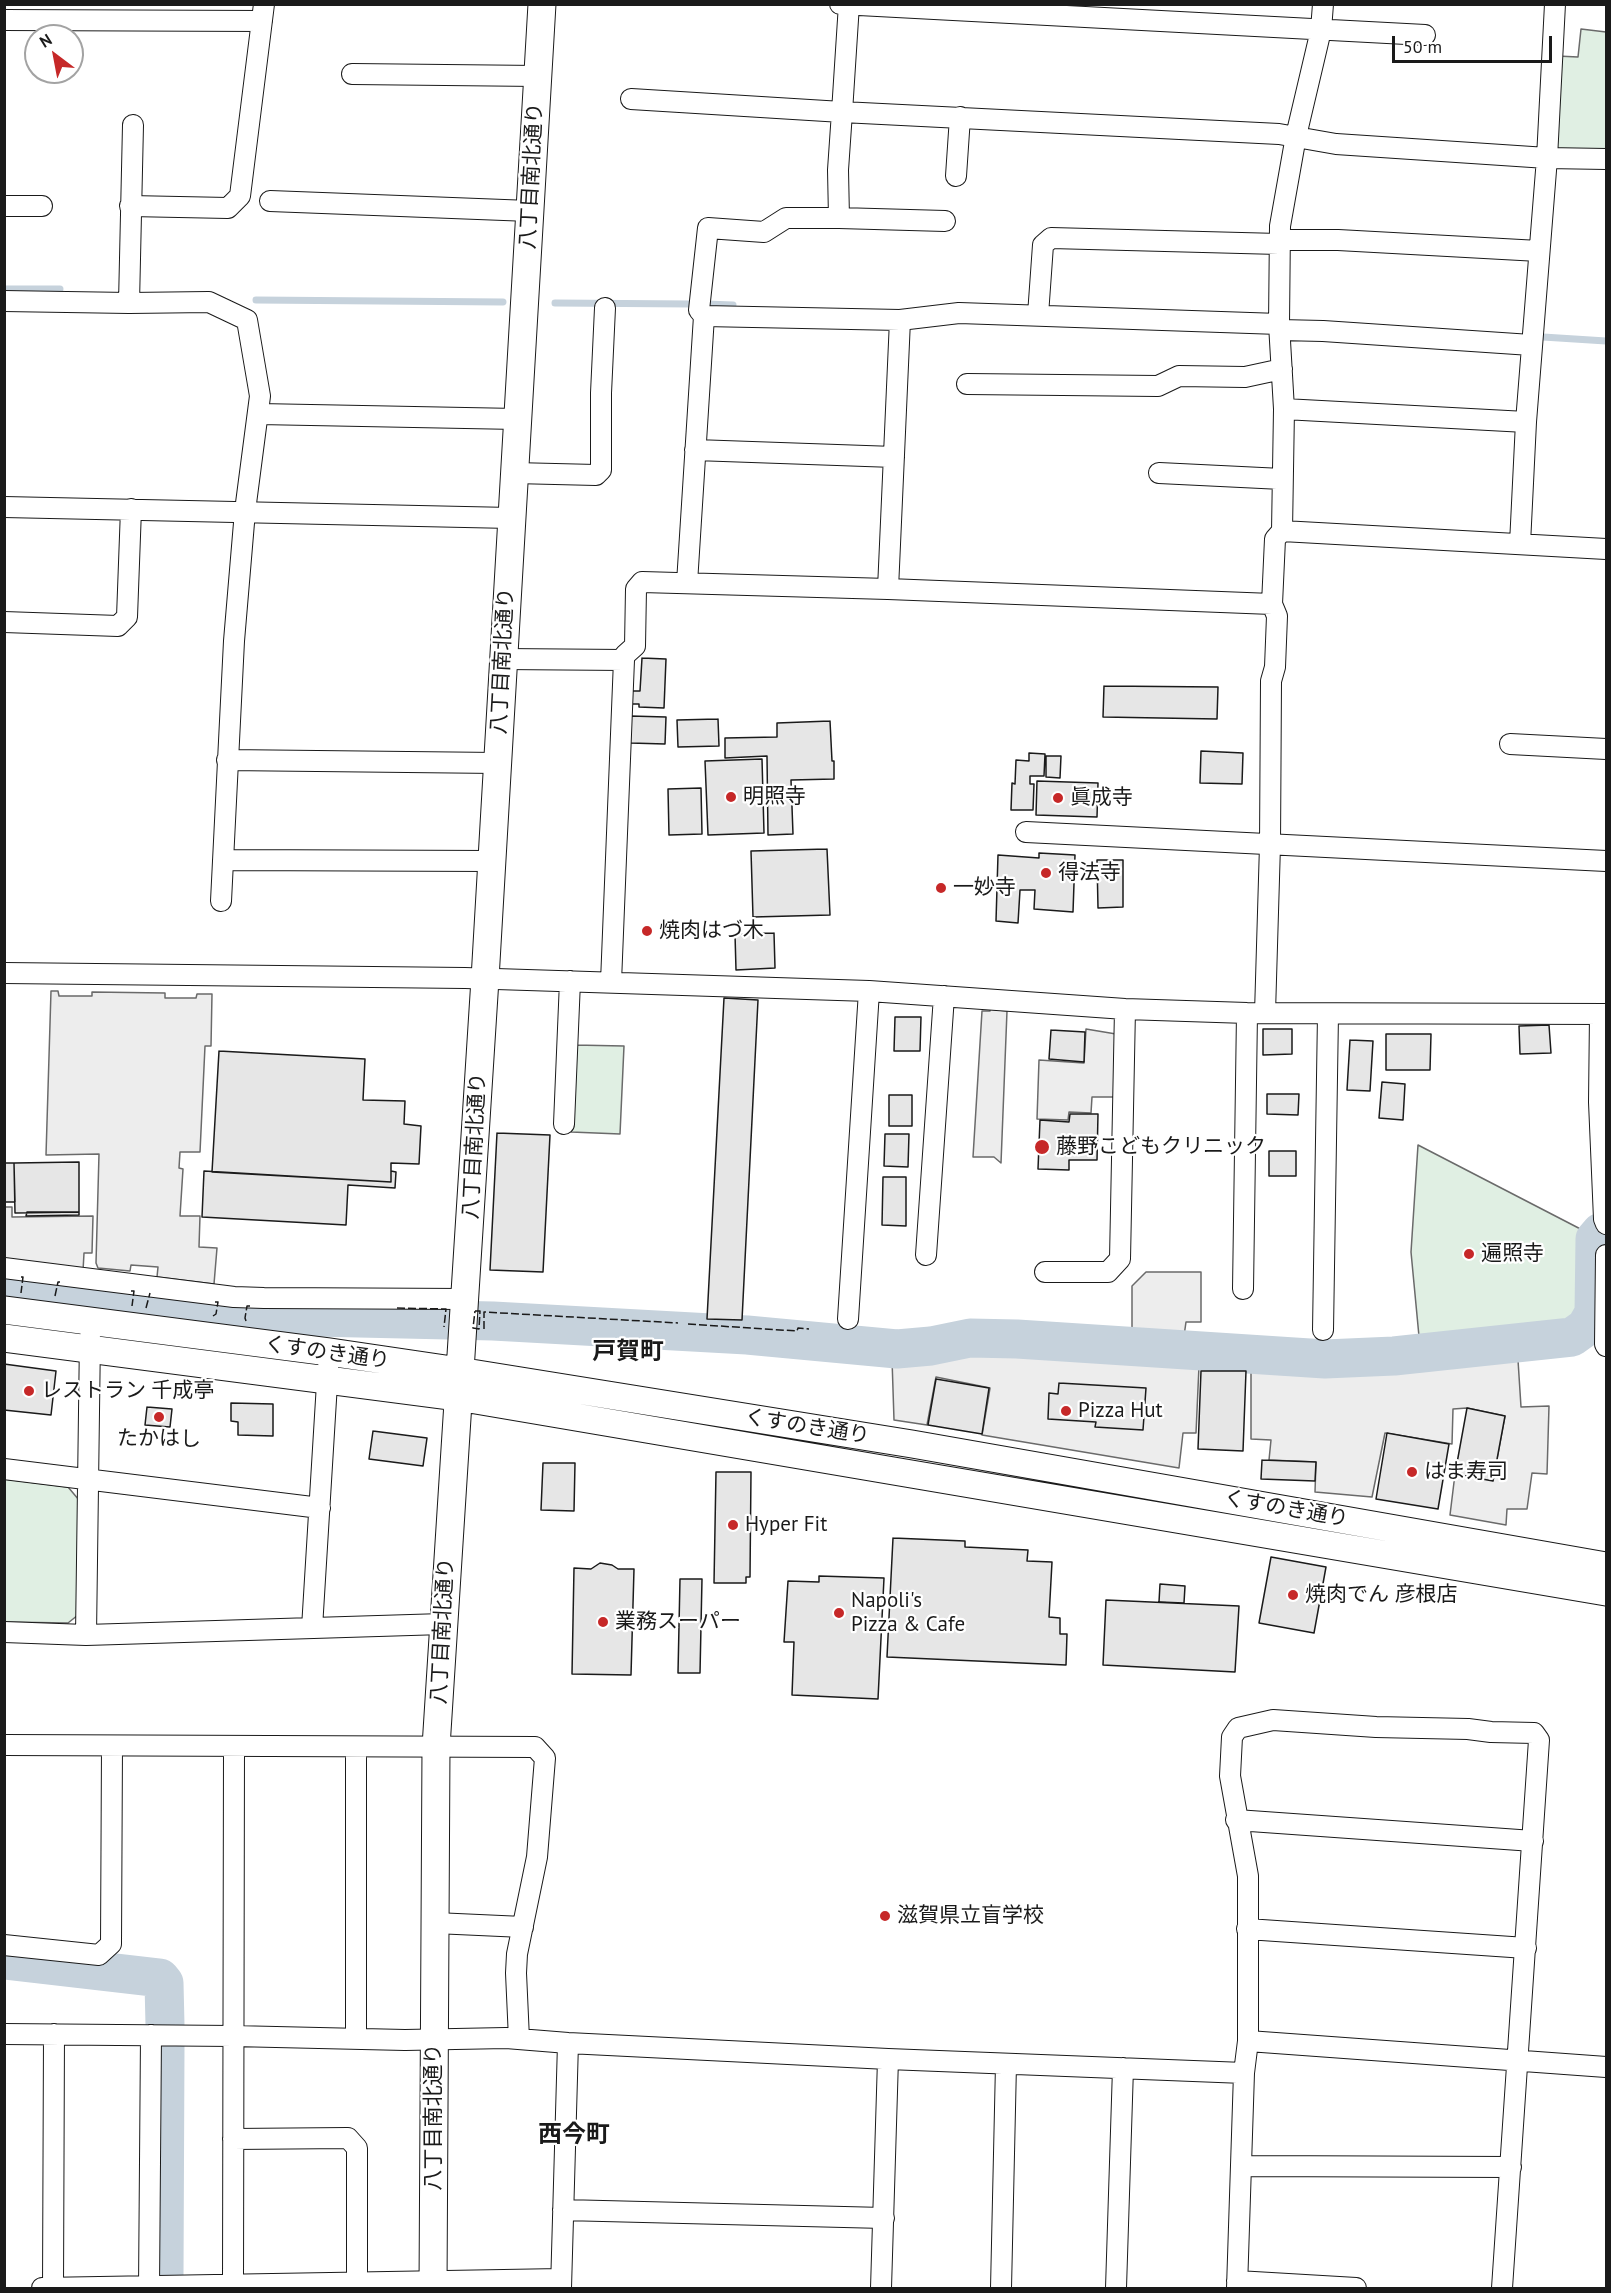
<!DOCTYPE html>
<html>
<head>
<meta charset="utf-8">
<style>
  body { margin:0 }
  #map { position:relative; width:1611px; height:2293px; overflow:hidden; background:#fff; font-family:"PT Sans",sans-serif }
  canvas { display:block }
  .frame { position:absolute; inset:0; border:6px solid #1a1a1a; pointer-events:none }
  .north { position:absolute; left:24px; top:24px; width:60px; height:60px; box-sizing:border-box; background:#fff; border:2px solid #a3a3a3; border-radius:50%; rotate:328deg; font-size:16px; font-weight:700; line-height:24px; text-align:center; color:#1a1a1a }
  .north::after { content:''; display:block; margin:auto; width:21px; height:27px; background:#c62828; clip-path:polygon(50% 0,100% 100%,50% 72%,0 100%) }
  .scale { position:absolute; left:1392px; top:36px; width:160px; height:27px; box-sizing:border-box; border:3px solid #1a1a1a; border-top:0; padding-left:8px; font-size:18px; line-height:21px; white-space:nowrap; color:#1a1a1a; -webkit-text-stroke:4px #fff; paint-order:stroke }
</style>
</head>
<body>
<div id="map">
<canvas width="1611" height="2293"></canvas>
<div class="frame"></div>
<div class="north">N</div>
<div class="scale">50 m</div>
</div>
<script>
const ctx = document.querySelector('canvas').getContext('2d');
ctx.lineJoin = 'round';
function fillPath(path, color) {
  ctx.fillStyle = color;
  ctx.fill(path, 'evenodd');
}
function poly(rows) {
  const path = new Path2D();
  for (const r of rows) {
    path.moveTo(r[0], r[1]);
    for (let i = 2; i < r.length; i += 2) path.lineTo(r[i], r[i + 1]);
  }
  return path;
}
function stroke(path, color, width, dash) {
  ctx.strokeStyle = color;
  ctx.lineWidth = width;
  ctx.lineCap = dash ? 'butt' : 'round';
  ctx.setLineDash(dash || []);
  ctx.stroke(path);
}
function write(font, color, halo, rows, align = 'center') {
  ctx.font = font + ' "PT Sans","Noto Sans JP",sans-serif';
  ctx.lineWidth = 4.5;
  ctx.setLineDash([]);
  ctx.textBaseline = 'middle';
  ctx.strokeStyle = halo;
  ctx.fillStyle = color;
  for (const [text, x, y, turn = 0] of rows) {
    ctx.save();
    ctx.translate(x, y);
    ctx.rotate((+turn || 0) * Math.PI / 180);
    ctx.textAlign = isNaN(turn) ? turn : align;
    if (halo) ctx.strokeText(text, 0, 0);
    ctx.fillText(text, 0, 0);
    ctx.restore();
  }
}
const green = poly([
  [1581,29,1606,32,1606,153,1555,150,1557,56,1578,57,1581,29],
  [574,1045,624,1046,620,1134,571,1132,574,1045],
  [1418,1145,1594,1236,1585,1244,1588,1315,1581,1324,1573,1330,1420,1347,1411,1252,1418,1145],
  [5,1479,68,1487,79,1500,78,1615,68,1623,5,1622,5,1479]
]);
fillPath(green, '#e0efe3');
stroke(green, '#6a6a6a', 1.5);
const parking = poly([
  [51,991,58,991,59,996,92,996,92,992,165,993,165,998,196,998,197,994,212,994,211,1046,205,1046,200,1152,180,1152,179,1168,183,1169,180,1216,200,1216,199,1247,217,1248,214,1284,157,1277,158,1267,131,1265,130,1271,98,1268,96,1263,99,1154,46,1155,51,991],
  [990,1009,1007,1011,1001,1163,994,1157,973,1157,982,1011,990,1011,990,1009],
  [1086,1029,1116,1034,1116,1097,1092,1097,1091,1113,1069,1112,1068,1120,1037,1119,1039,1060,1084,1063,1086,1029],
  [5,1207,12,1207,12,1217,93,1216,92,1253,84,1253,83,1271,5,1261,5,1207],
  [1146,1272,1201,1272,1201,1322,1186,1322,1184,1336,1132,1333,1132,1286,1146,1272],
  [993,1350,1199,1366,1196,1433,1183,1433,1179,1468,982,1435,990,1388,936,1377,927,1425,894,1420,892,1359,920,1359,954,1353,993,1350],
  [1518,1360,1521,1407,1549,1406,1547,1474,1532,1473,1527,1509,1507,1509,1506,1525,1450,1515,1455,1474,1493,1480,1505,1416,1467,1408,1453,1409,1452,1444,1385,1433,1372,1497,1315,1492,1316,1462,1269,1460,1271,1440,1251,1439,1251,1372,1381,1374,1518,1360]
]);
fillPath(parking, '#ededed');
stroke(parking, '#6a6a6a', 1.5);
stroke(poly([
  [4,289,60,289],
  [256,300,503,302],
  [555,303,692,304],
  [706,304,733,305],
  [1543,337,1606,341]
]), '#c6d2dc', 7);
stroke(poly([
  [4,1283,269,1316,493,1321,747,1335,897,1349,931,1346,970,1338,1017,1339,1325,1359,1394,1356,1572,1337,1586,1327,1594,1313,1595,1239,1601,1232,1606,1231],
  [4,1960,160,1978,164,1983,165,2025],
  [164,2275,165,2047]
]), '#c6d2dc', 39);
const building = poly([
  [642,658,666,659,664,708,639,707,639,704,629,704,629,691,640,691,642,658],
  [1104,686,1218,687,1217,719,1103,717,1104,686],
  [630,716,666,717,665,744,630,743,630,716],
  [718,719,719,746,678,747,677,720,718,719],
  [830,721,832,761,834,761,834,779,791,780,793,834,768,835,767,756,725,758,725,738,777,737,777,723,830,721],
  [1201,751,1243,753,1242,784,1200,783,1201,751],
  [1029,753,1045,754,1044,776,1030,776,1030,784,1034,784,1033,810,1011,810,1012,783,1015,784,1016,760,1029,761,1029,753],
  [1046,756,1061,756,1060,778,1046,777,1046,756],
  [762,759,764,833,708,835,705,761,762,759],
  [1037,781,1098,783,1097,817,1036,815,1037,781],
  [701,788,702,834,669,835,668,789,701,788],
  [827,849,830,915,753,917,751,851,827,849],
  [1039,853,1075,855,1073,912,1034,909,1035,890,1020,890,1018,923,996,921,998,855,1039,858,1039,853],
  [1097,860,1123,860,1123,907,1098,908,1097,860],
  [774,933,775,968,736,970,735,934,774,933],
  [724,998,758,1000,742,1320,707,1319,724,998],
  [895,1017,921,1017,920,1051,894,1051,895,1017],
  [1549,1025,1551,1053,1520,1054,1519,1026,1549,1025],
  [1263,1029,1292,1029,1292,1054,1263,1055,1263,1029],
  [1051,1030,1085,1032,1084,1062,1049,1059,1051,1030],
  [1386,1034,1431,1034,1430,1070,1386,1070,1386,1034],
  [1350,1040,1373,1041,1370,1091,1347,1090,1350,1040],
  [219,1051,365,1059,363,1100,405,1101,404,1124,421,1126,419,1164,391,1163,391,1182,212,1172,219,1051],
  [1382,1082,1405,1084,1403,1120,1379,1118,1382,1082],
  [1267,1094,1299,1094,1298,1115,1267,1114,1267,1094],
  [889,1095,912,1095,912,1126,889,1126,889,1095],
  [1070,1114,1098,1114,1097,1160,1069,1160,1069,1170,1038,1169,1040,1120,1069,1122,1070,1114],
  [497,1133,550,1135,543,1272,490,1270,497,1133],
  [885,1134,909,1134,908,1167,884,1166,885,1134],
  [1269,1151,1296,1151,1296,1176,1269,1176,1269,1151],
  [79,1162,79,1212,15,1213,14,1163,79,1162],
  [4,1163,14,1163,15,1202,4,1202,4,1163],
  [204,1171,391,1182,391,1171,396,1172,395,1188,348,1185,346,1225,202,1217,204,1171],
  [883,1177,906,1177,906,1226,882,1225,883,1177],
  [27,1212,79,1212,79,1215,26,1216,27,1212],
  [4,1364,56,1371,51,1415,4,1410,4,1364],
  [1201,1371,1246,1371,1243,1451,1198,1449,1201,1371],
  [936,1379,989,1388,982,1434,928,1425,936,1379],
  [1059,1383,1146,1388,1143,1430,1095,1427,1096,1422,1048,1419,1049,1393,1058,1394,1059,1383],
  [231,1403,273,1404,273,1436,238,1435,238,1422,231,1421,231,1403],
  [147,1407,172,1409,170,1427,145,1425,147,1407],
  [1467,1408,1505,1416,1493,1481,1455,1474,1467,1408],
  [373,1431,427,1438,423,1466,369,1459,373,1431],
  [1387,1433,1449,1444,1438,1509,1376,1499,1387,1433],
  [1262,1460,1316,1462,1315,1481,1261,1479,1262,1460],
  [543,1463,575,1463,574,1511,541,1510,543,1463],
  [716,1472,751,1472,750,1577,746,1577,746,1583,714,1583,716,1472],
  [893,1538,965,1541,965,1547,1028,1550,1027,1561,1052,1562,1049,1617,1060,1618,1060,1634,1067,1634,1066,1665,887,1657,893,1538],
  [1271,1557,1326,1567,1314,1633,1259,1623,1271,1557],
  [600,1563,612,1565,618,1569,634,1569,631,1675,572,1674,574,1568,591,1569,600,1563],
  [819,1576,884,1578,878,1699,792,1695,794,1642,784,1642,788,1581,819,1582,819,1576],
  [680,1579,702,1579,700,1673,678,1673,680,1579],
  [1160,1584,1185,1586,1184,1603,1159,1602,1160,1584],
  [1106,1600,1239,1606,1235,1672,1103,1665,1106,1600]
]);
fillPath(building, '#e6e6e6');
stroke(building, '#1a1a1a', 1.5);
const street = poly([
  [840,4,1425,35],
  [849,4,842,112,1279,134,1336,144,1547,158,1606,159],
  [4,20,262,21],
  [352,74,538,76],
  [631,99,842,112,838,170,839,218,945,221],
  [956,176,960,117],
  [270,201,530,211],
  [4,206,42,206],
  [130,206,228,208,240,196,264,4],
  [1279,240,1338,240,1539,251],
  [4,301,129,303,209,302,247,320,260,396,245,511,234,641,221,901],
  [129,303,133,125],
  [1038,315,1043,245,1051,238,1279,244],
  [704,316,900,320,959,313,1279,324],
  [1280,330,1323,331,1531,345],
  [967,384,1158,386,1179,376,1245,377,1282,369],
  [1284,409,1526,422],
  [259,414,517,419],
  [695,450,894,457],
  [514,473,596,475,601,470,601,393,605,308],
  [1159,473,1282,479],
  [4,507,511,518],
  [1282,531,1606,549],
  [1520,544,1526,422,1547,158,1555,4],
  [687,583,704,316,699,310,708,228,764,232,786,218,839,218],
  [888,589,900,320],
  [4,622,118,626,127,617,131,509],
  [503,659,624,660],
  [1510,744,1606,749],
  [227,760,497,763],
  [1026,832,1606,861],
  [223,860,492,861],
  [4,973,465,978,869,991,1125,1009,1247,1013,1606,1014],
  [611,982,624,660,625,655,635,646,636,589,642,582,888,589,1272,604],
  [1265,1013,1270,845,1271,681,1275,667,1277,616,1272,604,1275,539,1282,531,1284,409,1279,324,1280,226,1296,136,1321,30,1323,4],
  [1600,1014,1599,1102,1604,1219,1606,1224],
  [564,1124,570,981],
  [926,1255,944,996],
  [1606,1255,1605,1344,1606,1346],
  [4,1268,234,1297,264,1298,465,1299],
  [1045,1272,1108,1272,1120,1259,1125,1009],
  [1243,1289,1247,1013],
  [848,1319,869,991],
  [1323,1330,1328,1014],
  [4,1469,320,1508],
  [312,1628,328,1367],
  [4,1632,86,1635,443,1624],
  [86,1635,90,1337],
  [4,1745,535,1747,545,1758,537,1857,517,1954,516,1973,519,2039],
  [1236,1820,1533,1841],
  [435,1923,523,1927],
  [1247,1929,1526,1948],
  [4,1945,99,1955,111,1944,112,1746],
  [4,2034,233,2036,405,2040,506,2038,568,2043,888,2059,1244,2073],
  [356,2038,356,1747],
  [1248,2041,1606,2067],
  [233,2139,348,2138,357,2148,357,2282],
  [1241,2166,1511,2167],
  [563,2210,884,2218],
  [1237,2281,1356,2288],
  [233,2285,234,1746],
  [42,2288,561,2279],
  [53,2288,54,2034],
  [149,2288,151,2035],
  [561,2288,568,2043],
  [881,2288,888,2059],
  [1001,2288,1006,2064],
  [1116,2288,1123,2068],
  [1237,2288,1244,2073,1248,2041,1248,1876,1230,1776,1232,1737,1238,1728,1273,1720,1376,1727,1468,1729,1491,1732,1534,1733,1539,1740,1502,2288]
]);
const secondary = poly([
  [4,1310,329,1352,459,1371,912,1444,1606,1566],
  [4,1338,458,1397,1606,1592],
  [433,2288,436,1747,485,979,542,4]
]);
stroke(street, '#1a1a1a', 22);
stroke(secondary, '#1a1a1a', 29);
stroke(street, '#fff', 20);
stroke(secondary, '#fff', 27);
stroke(poly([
  [21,1277,23,1277,21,1293],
  [131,1291,134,1291,132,1306],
  [55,1296,58,1282,60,1282],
  [146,1308,150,1293],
  [397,1308,446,1309,444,1327],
  [475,1311,480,1311,479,1329,473,1328,475,1311],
  [213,1316,216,1314,218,1302,215,1302],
  [246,1321,245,1318,247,1306,250,1306],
  [688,1324,797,1331,798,1328,809,1329],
  [484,1329,484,1312,678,1323]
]), '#1a1a1a', 1.5, [8, 3]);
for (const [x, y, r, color] of [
  [731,797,6,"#c62828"],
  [1058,798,6,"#c62828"],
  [1046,873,6,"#c62828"],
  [941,888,6,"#c62828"],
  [647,931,6,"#c62828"],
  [1042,1147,8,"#c62828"],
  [1469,1254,6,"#c62828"],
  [29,1391,6,"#c62828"],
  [1066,1411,6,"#c62828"],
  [159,1417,6,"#c62828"],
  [1412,1472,6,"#c62828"],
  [733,1525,6,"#c62828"],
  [1293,1595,6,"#c62828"],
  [839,1613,6,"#c62828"],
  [603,1622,6,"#c62828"],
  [885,1916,6,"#c62828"]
]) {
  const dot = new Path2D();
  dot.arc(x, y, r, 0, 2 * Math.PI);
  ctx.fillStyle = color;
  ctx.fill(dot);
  stroke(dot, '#fff', 2);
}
write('21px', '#1a1a1a', '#fff', [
  ["八丁目南北通り",532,176,-87],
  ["八丁目南北通り",503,661,-87],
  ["八丁目南北通り",475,1146,-87],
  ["くすのき通り",327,1353,8],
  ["くすのき通り",807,1427,9],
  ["くすのき通り",1286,1509,10],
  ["八丁目南北通り",443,1631,-87],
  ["八丁目南北通り",434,2117,-90]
]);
write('21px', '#1a1a1a', '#fff', [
  ["明照寺",743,797],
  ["眞成寺",1070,798],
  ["得法寺",1058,873],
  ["一妙寺",953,888],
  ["焼肉はづ木",659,931],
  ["藤野こどもクリニック",1056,1147],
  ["遍照寺",1481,1254],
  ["レストラン 千成亭",41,1391],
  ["Pizza Hut",1078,1411],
  ["たかはし",159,1439,"center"],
  ["はま寿司",1424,1472],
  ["Hyper Fit",745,1525],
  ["焼肉でん 彦根店",1305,1595],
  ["Napoli's",851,1601],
  ["Pizza & Cafe",851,1625],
  ["業務スーパー",615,1622],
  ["滋賀県立盲学校",897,1916]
], 'left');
write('bold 24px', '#1a1a1a', '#fff', [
  ["戸賀町",628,1352],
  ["西今町",574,2135]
]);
</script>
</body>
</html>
